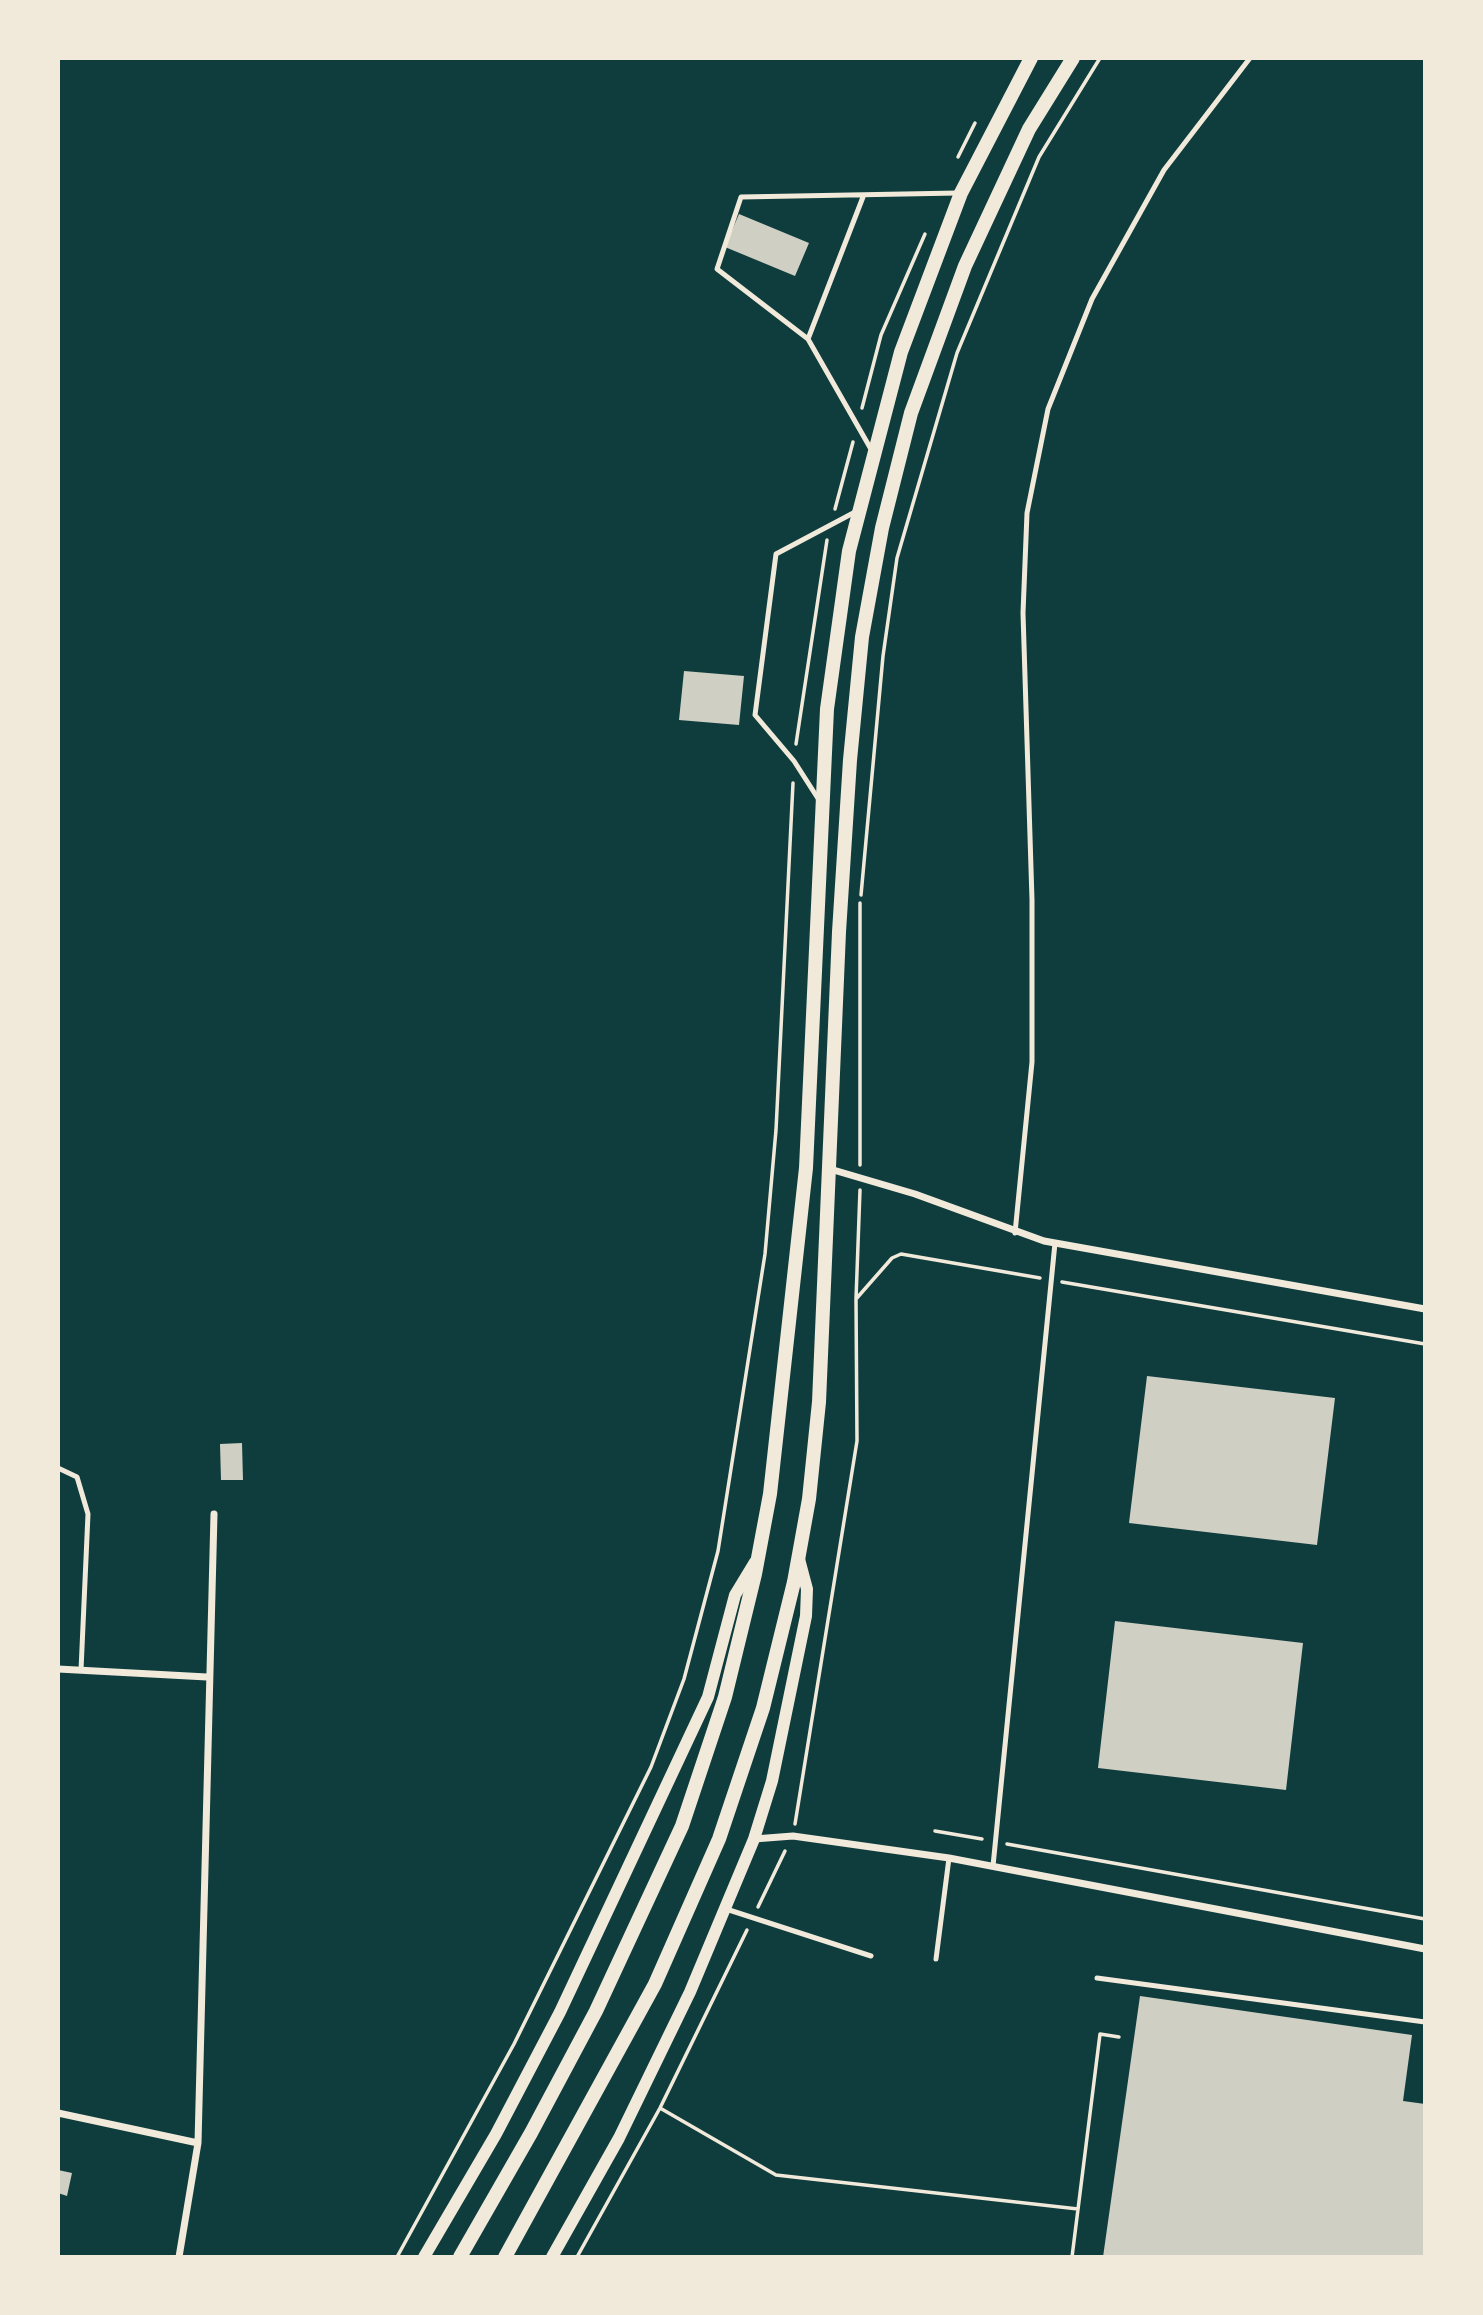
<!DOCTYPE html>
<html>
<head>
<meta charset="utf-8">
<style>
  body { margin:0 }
  #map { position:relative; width:1483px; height:2315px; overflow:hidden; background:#0f3d3e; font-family:Barlow,sans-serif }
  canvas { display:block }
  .frame { position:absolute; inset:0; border:60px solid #f1e9da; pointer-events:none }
</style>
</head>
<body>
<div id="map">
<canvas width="1483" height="2315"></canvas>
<div class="frame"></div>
</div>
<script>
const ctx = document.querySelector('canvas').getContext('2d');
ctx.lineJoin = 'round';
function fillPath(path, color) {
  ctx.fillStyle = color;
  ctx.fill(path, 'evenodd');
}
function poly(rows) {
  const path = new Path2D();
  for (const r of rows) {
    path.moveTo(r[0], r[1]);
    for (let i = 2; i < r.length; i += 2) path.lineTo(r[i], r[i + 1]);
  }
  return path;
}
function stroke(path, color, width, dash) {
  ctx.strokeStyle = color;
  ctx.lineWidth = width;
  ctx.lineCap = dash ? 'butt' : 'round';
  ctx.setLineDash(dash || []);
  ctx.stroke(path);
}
fillPath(poly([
  [739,214,809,243,795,276,725,247],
  [684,671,744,676,739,725,679,720],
  [1147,1376,1335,1398,1317,1545,1129,1523],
  [242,1443,243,1480,221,1480,220,1444],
  [1115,1621,1303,1643,1286,1790,1098,1768],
  [1140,1996,1412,2035,1403,2101,1425,2104,1425,2257,1103,2257],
  [58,2170,72,2173,67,2196,58,2193]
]), '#cfcfc3');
stroke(poly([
  [958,157,975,123],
  [862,408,881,335,925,234],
  [835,509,853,442],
  [796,744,827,540],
  [861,895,883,656,897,558,957,353,1039,157,1100,58],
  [860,1165,860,903],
  [1062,1282,1425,1344],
  [856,1299,892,1258,901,1254,1040,1278],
  [795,1824,857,1441,856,1299,860,1190],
  [935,1831,982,1839],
  [1007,1844,1425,1919],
  [758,1907,785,1851],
  [660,2108,776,2175,1078,2209],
  [397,2257,514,2044,651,1767,684,1679,718,1551,765,1254,776,1130,793,783],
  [577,2257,660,2108,747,1930],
  [1072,2257,1100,2034,1119,2037]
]), '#f1e9da', 3.5);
stroke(poly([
  [808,339,863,197],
  [872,451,808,339,717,269,741,197,958,193],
  [819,800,794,761,755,715,776,554,857,511],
  [1015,1233,1032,1062,1032,900,1023,613,1027,513,1048,409,1092,299,1164,170,1250,58],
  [58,1468,77,1477,88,1514,81,1670],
  [993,1866,1055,1243],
  [726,1909,871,1956],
  [936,1959,949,1858],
  [1097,1978,1425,2022]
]), '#f1e9da', 5);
stroke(poly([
  [830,1169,915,1194,1044,1241,1425,1309],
  [58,1669,207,1677],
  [754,1839,793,1836,949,1858,1425,1949],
  [58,2113,198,2143],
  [179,2257,198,2143,214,1514]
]), '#f1e9da', 7);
stroke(poly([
  [424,2257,496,2134,560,2012,708,1697,735,1595,755,1562],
  [552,2257,619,2138,690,1992,754,1839,772,1781,806,1616,807,1589,799,1559]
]), '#f1e9da', 12);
stroke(poly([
  [460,2257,531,2133,596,2011,682,1826,725,1697,755,1574,770,1494,806,1168,827,709,849,551,901,352,961,193,1031,58],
  [505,2257,655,1984,719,1839,763,1708,794,1582,809,1499,819,1402,839,932,850,760,862,637,882,528,911,413,965,266,1029,129,1073,58]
]), '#f1e9da', 14);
</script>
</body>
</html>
